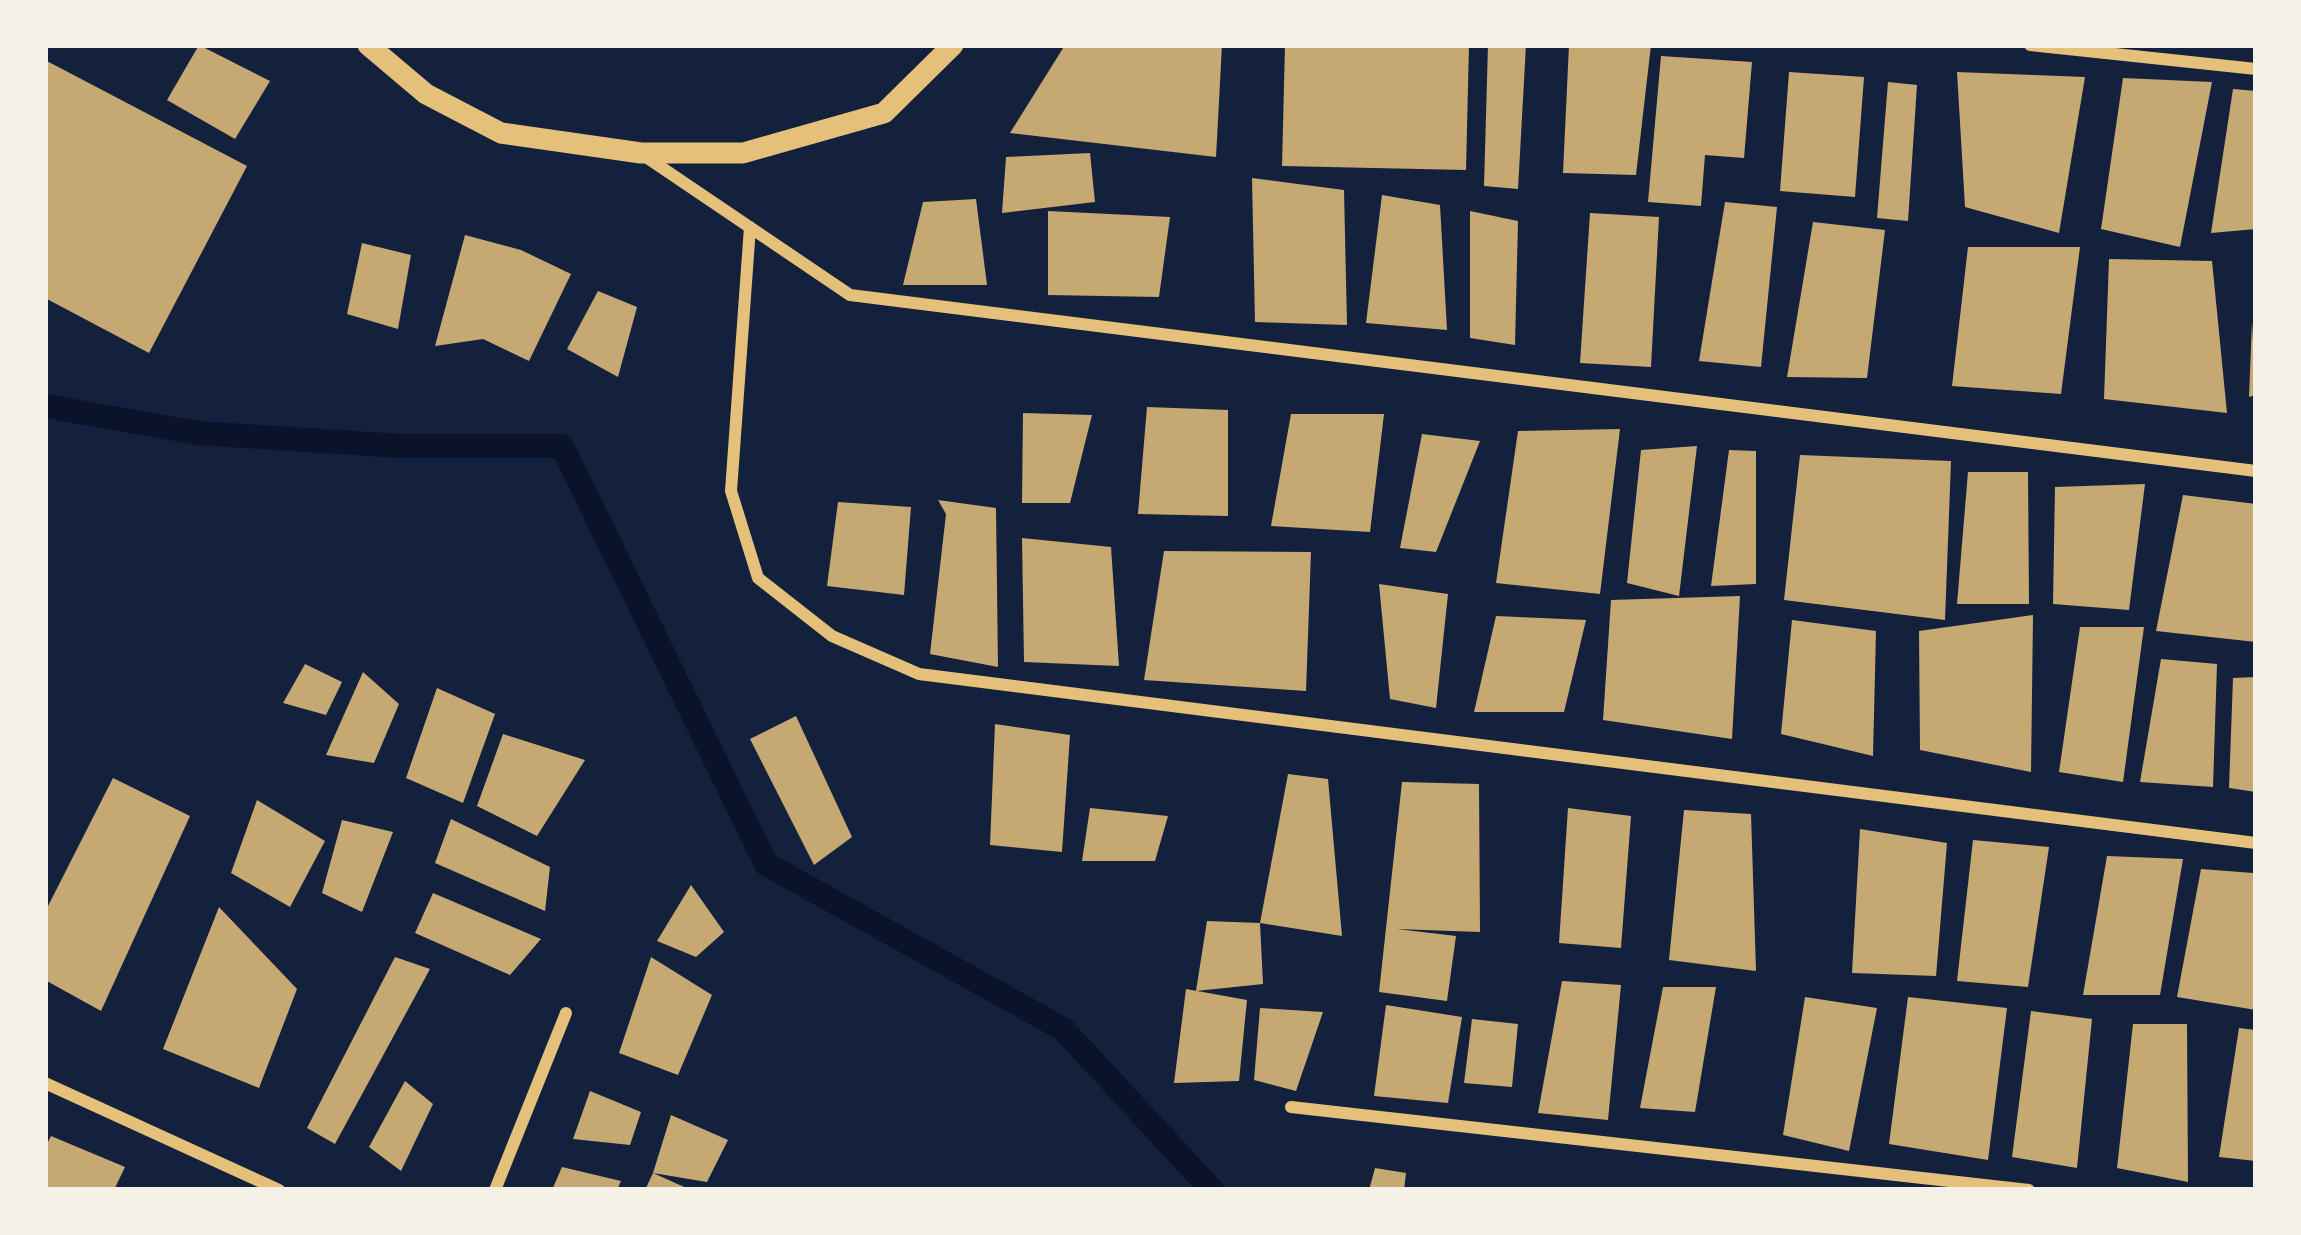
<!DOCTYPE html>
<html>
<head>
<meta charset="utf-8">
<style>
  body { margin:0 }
  #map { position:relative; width:2301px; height:1235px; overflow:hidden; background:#14213d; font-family:Jost,sans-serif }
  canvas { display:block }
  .frame { position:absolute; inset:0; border:48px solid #f6f1e7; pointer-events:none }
</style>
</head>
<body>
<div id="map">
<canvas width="2301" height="1235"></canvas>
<div class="frame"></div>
</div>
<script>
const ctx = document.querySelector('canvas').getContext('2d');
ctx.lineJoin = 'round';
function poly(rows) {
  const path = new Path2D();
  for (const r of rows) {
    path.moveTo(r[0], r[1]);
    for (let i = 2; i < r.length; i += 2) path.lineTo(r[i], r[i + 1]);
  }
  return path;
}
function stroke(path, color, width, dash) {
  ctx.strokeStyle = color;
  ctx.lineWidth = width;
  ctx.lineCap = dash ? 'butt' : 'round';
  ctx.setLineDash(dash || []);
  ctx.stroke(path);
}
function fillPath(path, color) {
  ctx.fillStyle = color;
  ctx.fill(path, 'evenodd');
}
stroke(poly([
  [45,406,198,433,401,446,562,446,766,864,1063,1029,1212,1190]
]), '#0b132b', 24);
fillPath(poly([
  [199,45,270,81,235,139,167,100],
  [1065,45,1222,45,1216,157,1010,133],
  [1285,45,1469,45,1466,170,1282,166],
  [1488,45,1526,45,1518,189,1484,186],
  [1569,45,1651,45,1636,175,1563,173],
  [1661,56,1752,62,1744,158,1705,155,1701,206,1648,202],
  [45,60,247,166,149,353,45,298],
  [1789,72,1864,77,1855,197,1780,191],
  [1957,72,2085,77,2059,233,1965,207],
  [2123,78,2212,82,2180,247,2101,229],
  [1888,82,1917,85,1908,221,1877,218],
  [2233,89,2256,91,2256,229,2211,233],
  [1090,153,1095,202,1002,213,1006,157],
  [1252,178,1344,190,1347,325,1255,322],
  [1382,195,1440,205,1447,330,1366,323],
  [976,199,987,285,903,285,923,202],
  [1725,202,1777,207,1761,367,1699,361],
  [1048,211,1170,217,1159,297,1048,295],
  [1470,211,1518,221,1515,345,1470,338],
  [1590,213,1659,217,1651,367,1580,363],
  [1813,222,1885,230,1867,378,1787,377],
  [465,235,521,250,571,274,529,361,483,339,435,346],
  [362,243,411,255,398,329,347,314],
  [1968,247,2080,247,2061,394,1952,386],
  [2109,259,2212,261,2227,413,2104,399],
  [598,291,637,307,618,377,567,349],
  [2252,322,2256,395,2249,397],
  [1147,407,1228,410,1228,516,1138,514],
  [1023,413,1092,415,1070,503,1022,503],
  [1291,414,1384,414,1370,532,1271,526],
  [1620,429,1600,594,1496,583,1518,431],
  [1422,434,1480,441,1436,552,1400,548],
  [1697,446,1679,596,1627,583,1641,450],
  [1729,450,1756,451,1756,584,1711,586],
  [1800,455,1951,461,1945,620,1784,600],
  [1968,472,2028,472,2029,604,1957,604],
  [2145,484,2129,610,2053,604,2055,487],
  [2183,495,2256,504,2256,642,2156,631],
  [938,500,996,508,998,667,930,654,946,514],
  [838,502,911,507,904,595,827,586],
  [1022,538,1111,547,1119,666,1024,662],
  [1164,551,1311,552,1306,691,1144,680],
  [1379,584,1448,594,1436,708,1390,699],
  [1740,596,1732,739,1603,720,1611,600],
  [2033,615,2031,772,1920,750,1919,631],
  [1496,616,1586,620,1564,712,1474,712],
  [1792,620,1876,631,1873,756,1781,734],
  [2080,627,2144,627,2123,782,2059,772],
  [2161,659,2217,664,2213,787,2140,782],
  [305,664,342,682,326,715,283,703],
  [363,672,399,704,374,763,326,755],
  [2256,677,2256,792,2229,788,2233,678],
  [437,688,495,714,463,803,406,778],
  [796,716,852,837,814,865,750,739],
  [995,724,1070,735,1062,852,990,845],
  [503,734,585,760,537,836,477,806],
  [1288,774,1328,779,1342,936,1260,923,1263,984,1196,991,1207,921,1260,923],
  [113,778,190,816,101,1011,45,980,45,912],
  [1402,782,1479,784,1480,932,1397,929,1456,936,1447,1001,1379,992],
  [257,800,325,841,290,907,231,873],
  [1090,808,1168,816,1155,861,1082,861],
  [1568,808,1631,816,1621,948,1559,943],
  [1684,810,1751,814,1756,971,1669,960],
  [451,819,550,867,545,911,435,863],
  [342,820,393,832,362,912,322,893],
  [1860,829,1947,843,1936,976,1852,973],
  [1973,840,2049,847,2028,987,1957,981],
  [2107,856,2183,859,2160,995,2083,995],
  [2201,869,2253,873,2256,1010,2177,997],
  [691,885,724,932,696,957,657,941],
  [433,893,541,939,510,975,415,933],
  [219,907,297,989,259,1088,163,1049],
  [395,957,430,969,335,1144,307,1128],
  [651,957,712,995,678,1075,619,1053],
  [1562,981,1621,985,1608,1120,1538,1113],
  [1663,987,1716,987,1695,1112,1640,1108],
  [1186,989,1247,1000,1239,1081,1174,1083],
  [1805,997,1877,1008,1849,1151,1783,1135],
  [1908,997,2007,1008,1988,1160,1889,1144],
  [1386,1005,1462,1017,1448,1103,1374,1096],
  [1260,1008,1323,1012,1296,1091,1254,1080],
  [2031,1011,2092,1019,2077,1168,2012,1157],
  [1472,1019,1518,1024,1512,1087,1464,1083],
  [2133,1024,2187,1024,2188,1182,2117,1168],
  [2239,1028,2256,1030,2256,1161,2219,1157],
  [405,1081,433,1104,401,1171,369,1147],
  [590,1091,641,1112,630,1145,573,1139],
  [671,1115,728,1140,707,1182,653,1173],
  [51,1136,125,1167,114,1190,45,1190,45,1148],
  [562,1167,621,1181,617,1190,552,1190],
  [1375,1168,1406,1173,1404,1190,1369,1190],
  [653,1173,691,1190,645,1190]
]), '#c6a872');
stroke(poly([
  [2030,45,2256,69],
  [646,157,850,295,2256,471],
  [750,227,731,491,758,578,832,636,919,674,2256,843],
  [45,1083,279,1190],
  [1291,1107,2029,1190],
  [495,1190,566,1013]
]), '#e5c07b', 12);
stroke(poly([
  [368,45,426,94,501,133,641,153,743,153,884,113,953,45]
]), '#e5c07b', 21);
</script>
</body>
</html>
